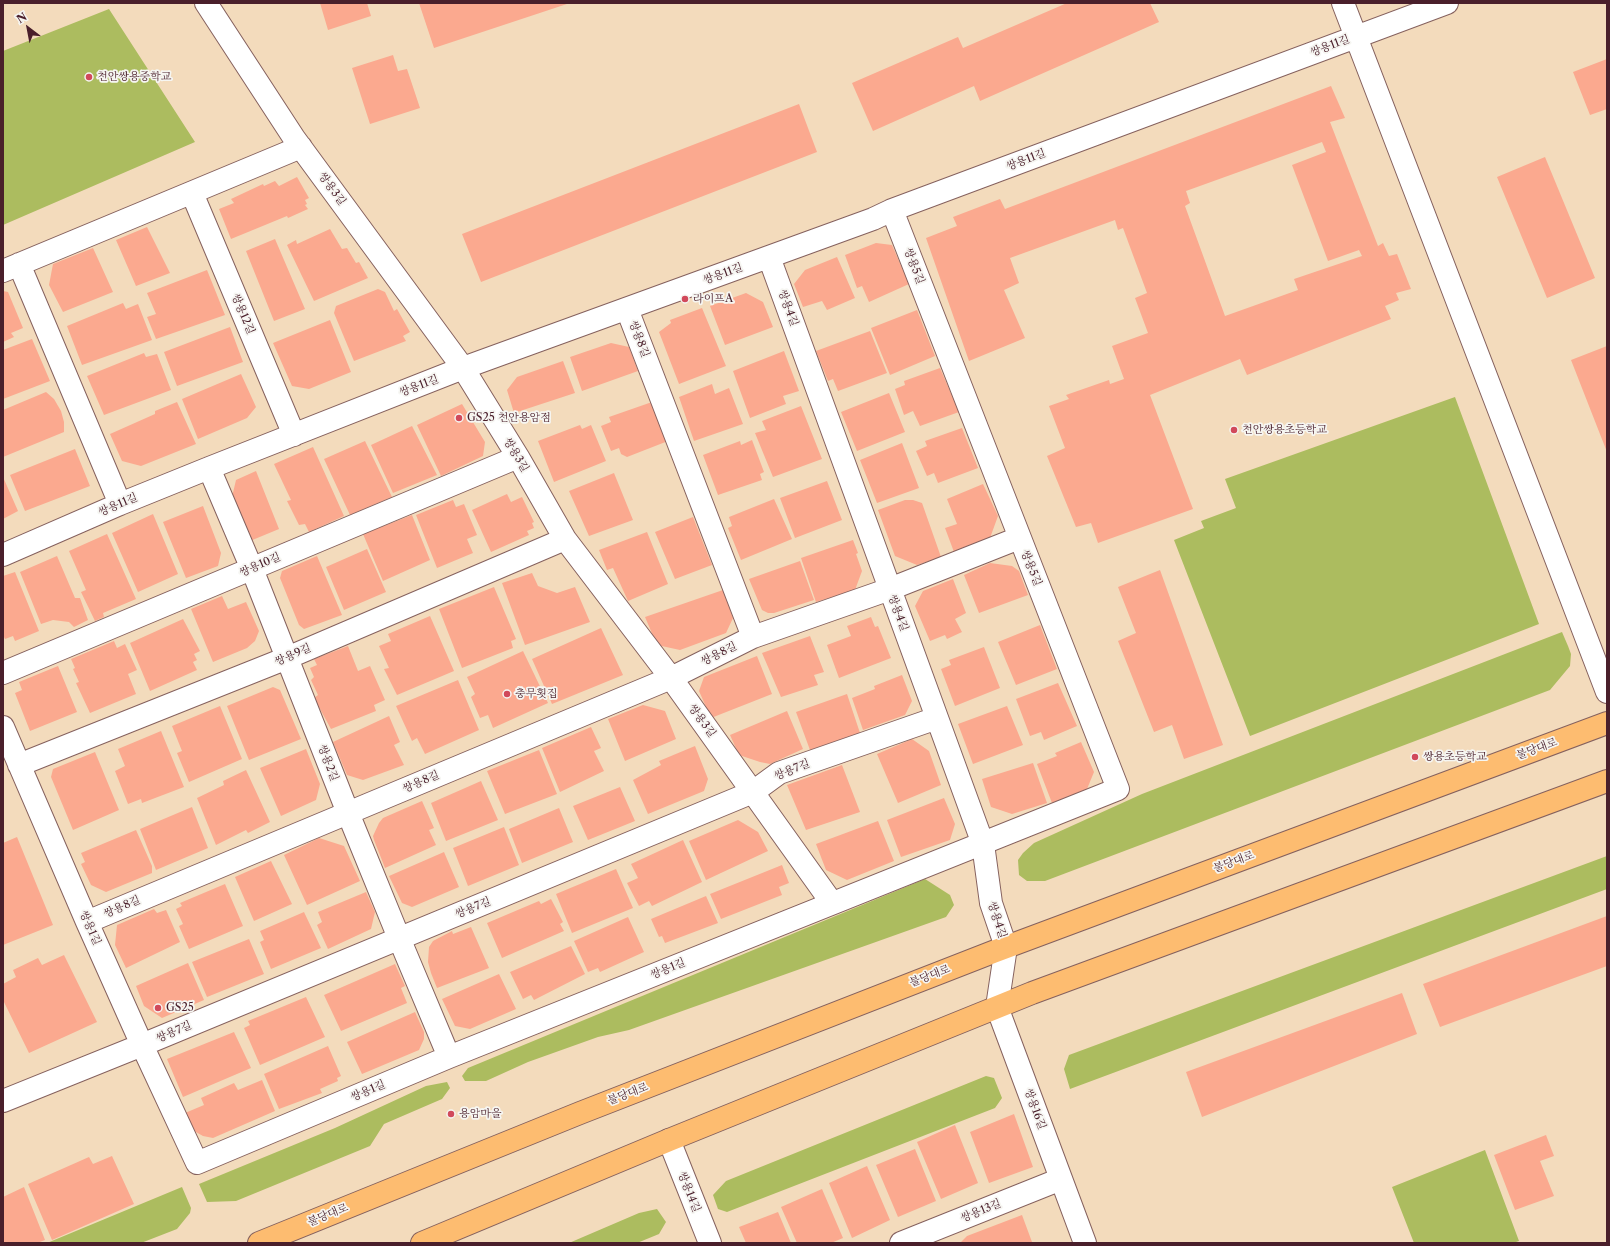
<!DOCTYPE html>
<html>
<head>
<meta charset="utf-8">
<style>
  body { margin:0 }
  #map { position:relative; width:1610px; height:1246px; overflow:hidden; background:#f3dbbc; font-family:"Libre Caslon Text",serif }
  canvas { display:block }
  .frame { position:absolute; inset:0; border:4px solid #4a1f2b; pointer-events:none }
  .north { position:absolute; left:8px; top:8px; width:40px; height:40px; -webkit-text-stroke:3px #f6f6f2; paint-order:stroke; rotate:328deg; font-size:11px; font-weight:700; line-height:16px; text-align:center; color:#4a1f2b }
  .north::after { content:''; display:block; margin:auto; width:14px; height:18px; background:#4a1f2b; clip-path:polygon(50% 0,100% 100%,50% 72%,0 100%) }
</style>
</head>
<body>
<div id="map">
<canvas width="1610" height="1246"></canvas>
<div class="frame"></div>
<div class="north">N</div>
</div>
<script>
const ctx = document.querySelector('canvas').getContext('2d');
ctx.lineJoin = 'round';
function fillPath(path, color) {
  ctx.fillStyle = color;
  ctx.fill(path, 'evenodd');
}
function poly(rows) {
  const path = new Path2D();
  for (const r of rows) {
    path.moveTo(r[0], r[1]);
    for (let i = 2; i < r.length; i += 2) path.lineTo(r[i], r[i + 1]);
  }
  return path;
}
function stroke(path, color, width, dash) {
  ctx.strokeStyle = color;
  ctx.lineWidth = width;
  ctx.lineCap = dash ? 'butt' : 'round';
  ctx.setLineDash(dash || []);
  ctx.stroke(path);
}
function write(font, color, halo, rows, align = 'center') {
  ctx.font = font + ' "Libre Caslon Text","Noto Serif KR",serif';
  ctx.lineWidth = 3.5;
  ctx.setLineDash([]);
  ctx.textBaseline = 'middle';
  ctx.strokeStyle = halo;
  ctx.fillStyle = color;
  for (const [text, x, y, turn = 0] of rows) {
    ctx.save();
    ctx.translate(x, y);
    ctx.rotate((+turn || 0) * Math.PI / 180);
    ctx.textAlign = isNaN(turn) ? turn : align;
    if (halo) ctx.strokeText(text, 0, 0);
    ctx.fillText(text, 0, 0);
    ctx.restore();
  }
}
fillPath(poly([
  [109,9,195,142,3,225,3,51],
  [1455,397,1539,624,1250,736,1174,540,1204,528,1201,521,1236,508,1225,479],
  [1562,632,1568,646,1571,654,1570,666,1550,690,1045,881,1027,881,1019,875,1018,860,1023,853,1034,843,1142,794],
  [1607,856,1607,889,1070,1089,1064,1069,1069,1055],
  [925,879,950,895,954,905,946,917,629,1030,598,1037,528,1062,486,1081,465,1081,462,1076,468,1068],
  [986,1076,994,1078,1002,1098,995,1108,727,1212,718,1209,713,1195,726,1181],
  [447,1082,450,1088,442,1099,384,1124,370,1146,236,1201,207,1202,199,1184,335,1128,426,1086],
  [1485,1150,1519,1241,1513,1243,1414,1243,1392,1187],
  [182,1187,191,1208,190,1213,177,1229,141,1243,47,1243],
  [657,1209,666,1222,659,1234,637,1243,569,1243,639,1213]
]), '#acbc5f');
fillPath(poly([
  [320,3,367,3,371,16,328,30],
  [419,3,570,3,434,48],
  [1067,3,1150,3,1159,22,980,101,974,86,873,131,852,83,958,37,963,48],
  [393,55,398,71,407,69,420,108,370,124,352,68],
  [1607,59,1607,109,1590,115,1573,72],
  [1331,86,1345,118,1330,122,1378,246,1383,243,1389,256,1397,254,1411,289,1396,293,1399,300,1385,306,1391,319,1247,375,1240,359,1150,395,1193,509,1098,543,1091,523,1076,527,1047,456,1065,448,1049,406,1069,399,1066,395,1109,380,1110,384,1124,379,1112,346,1148,333,1135,298,1147,293,1123,228,1118,230,1115,220,1010,258,1019,283,1004,290,1025,338,969,361,926,238,957,226,953,217,1000,199,1005,209],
  [1322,142,1326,152,1292,165,1328,261,1359,250,1362,256,1294,279,1298,290,1225,316,1185,206,1190,203,1186,191],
  [799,104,817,152,481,282,462,234],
  [1545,157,1595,278,1547,298,1497,177],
  [297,177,309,198,305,200,307,204,305,205,308,209,288,218,287,216,231,239,219,209,234,203,231,199,263,184,264,186,275,181,279,186],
  [147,227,170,273,136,286,116,240],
  [330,229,342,249,347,248,356,263,359,262,368,278,314,301,287,245,296,240,297,244],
  [275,239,305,309,274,321,246,251],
  [876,243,892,245,909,284,869,302,862,286,857,288,845,255],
  [93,248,113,292,63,312,49,285,53,264],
  [837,257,855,298,827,310,822,301,803,307,794,284,805,270],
  [207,270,225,315,156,339,147,317,156,314,147,293],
  [378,289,385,292,394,311,397,309,410,332,403,336,406,341,354,361,334,313,336,306],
  [3,291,8,292,23,328,11,333,14,337,3,342],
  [746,293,763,302,773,327,725,345,710,306],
  [123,303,126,309,138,304,152,340,82,365,67,326],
  [702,308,726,366,679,384,659,332,671,323,670,320],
  [917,310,935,356,890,375,871,328],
  [330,320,351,372,309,389,292,386,273,343],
  [230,327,243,362,177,386,164,352],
  [870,331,887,373,838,391,833,379,828,381,816,351],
  [32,339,50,381,3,399,3,350],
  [611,343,629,347,638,371,582,391,570,357],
  [1607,346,1607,452,1571,360],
  [784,351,799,391,783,396,786,404,750,418,733,371],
  [144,353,146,357,157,354,171,390,104,415,87,376],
  [563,361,575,393,514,413,507,390,517,377],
  [940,368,959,412,920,426,913,411,904,415,895,389,905,385,904,381],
  [241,374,256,407,247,418,198,439,182,399],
  [712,384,715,394,729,388,743,424,694,441,679,397],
  [46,392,54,399,61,411,64,422,64,432,3,457,3,410],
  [889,393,905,432,857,451,841,412],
  [177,402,196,444,141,466,122,461,110,434,155,414,155,411],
  [652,402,668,441,627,457,621,454,619,448,611,451,601,426,611,422,609,417],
  [462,404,485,442,483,456,441,476,417,425],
  [801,406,822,459,773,477,755,433,766,430,762,421],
  [580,425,582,429,591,425,606,461,554,482,538,441],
  [412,426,437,475,393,493,371,445],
  [962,428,978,468,938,483,934,473,927,476,916,451,927,446,925,441],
  [752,440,764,472,760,474,762,480,718,495,703,455,740,441,741,445],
  [365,441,392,497,350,515,324,459],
  [902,443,919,488,877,503,860,460],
  [313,447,344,516,309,532,305,524,299,525,287,501,291,500,274,464],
  [75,449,90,486,25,511,10,475],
  [256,471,279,529,250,541,232,497,236,480],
  [614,473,633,520,589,536,569,491],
  [3,477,18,511,3,519],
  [827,481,842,520,795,538,780,498],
  [983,484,998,516,990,538,954,552,945,528,957,524,947,499],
  [507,494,511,502,522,497,534,522,532,523,534,528,527,531,529,535,491,552,472,510],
  [774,499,792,539,741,560,728,528,732,526,729,517],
  [453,500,456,507,464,504,477,535,467,539,473,553,437,568,416,515],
  [905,500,913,500,922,503,941,557,917,565,895,556,878,510],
  [203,506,221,553,218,566,186,578,163,522],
  [153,514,178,574,138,592,112,533],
  [412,515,430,560,383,581,363,534],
  [693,517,712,565,675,579,655,532],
  [647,532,668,584,628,601,613,568,607,570,599,550],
  [107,534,136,599,103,613,104,617,95,621,81,592,86,590,69,551],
  [853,540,858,553,856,554,862,571,855,590,816,602,801,558],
  [367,549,386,592,344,610,326,567],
  [57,556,75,598,80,598,88,620,74,627,69,622,53,620,41,624,20,572],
  [317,556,342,615,304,629,299,625,280,578,282,571],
  [800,561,814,600,774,613,768,613,762,610,749,579],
  [990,563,1012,566,1019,571,1028,595,979,613,964,575],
  [1160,570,1223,745,1184,759,1172,725,1154,732,1118,641,1136,633,1118,587],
  [15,572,39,631,15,641,13,636,5,639,3,635,3,576],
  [532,573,538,586,557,593,575,587,590,622,525,645,502,583],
  [953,579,966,613,955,619,962,632,947,639,945,635,930,641,915,606,923,591],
  [494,587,516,639,511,641,513,648,462,668,439,609],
  [723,590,733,618,726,633,680,650,657,645,645,617],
  [222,596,228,609,246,602,259,631,255,641,247,648,213,662,191,609],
  [430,616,454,671,397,695,384,669,389,668,379,646,391,641,388,634],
  [871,617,875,627,878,626,891,658,839,678,827,645,851,636,847,626],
  [183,619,200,651,194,654,197,660,193,662,197,670,150,691,130,643],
  [1040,625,1057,669,1016,685,998,642],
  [601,628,623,675,552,704,532,659],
  [810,636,824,672,814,675,818,685,781,697,762,653],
  [114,641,117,648,125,644,137,670,128,674,136,694,90,713,76,683,79,682,73,669,75,668,71,659],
  [348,646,358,671,370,666,385,700,374,705,376,711,331,729,314,698,318,695,311,680,314,677,310,668,317,665,314,659],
  [984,647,1000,688,955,706,941,669,951,665,949,660],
  [523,651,548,703,493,728,488,715,480,718,471,697,475,694,467,677],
  [757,656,772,694,711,718,699,691,704,677],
  [58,666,77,712,30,731,15,693,22,690,19,682],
  [902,675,912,701,905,715,863,730,852,698,875,689,874,686],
  [458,680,479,730,425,754,417,738,412,741,396,706],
  [1058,683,1077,726,1044,740,1041,732,1030,736,1016,699],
  [273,687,280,690,301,739,249,760,227,706],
  [847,694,860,733,810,750,796,712],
  [643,705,665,711,676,739,625,761,608,719],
  [220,706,242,759,189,782,177,753,182,751,172,726],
  [1007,706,1023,745,973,764,958,724],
  [787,711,803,749,770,764,760,762,739,755,730,735],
  [389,716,400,742,394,745,404,765,363,780,347,775,333,742],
  [591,727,601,748,594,751,604,771,560,792,542,748],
  [161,731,184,787,142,803,141,799,128,804,115,771,125,766,118,749],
  [912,739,929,751,941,785,898,803,877,754],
  [1081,742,1094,772,1087,789,1052,803,1037,764,1057,756,1055,753],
  [695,746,708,779,704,791,648,814,633,780,661,765,659,761],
  [306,749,320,784,316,800,281,816,260,768],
  [539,750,557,794,505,814,487,771],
  [95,752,119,810,73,830,51,777,53,769],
  [1033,763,1047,803,1012,814,991,807,982,779],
  [842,765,860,812,806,830,787,785],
  [246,770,270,822,248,833,246,830,216,845,197,798,224,785,223,781],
  [481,781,498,820,446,841,431,803],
  [620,787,635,821,588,840,573,806],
  [944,798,955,824,950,840,901,857,887,820],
  [422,801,434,828,429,830,436,845,385,868,374,840,373,836,379,823,383,818],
  [192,807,208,848,156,870,140,829],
  [559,808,573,842,522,863,509,829],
  [738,820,758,832,768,851,706,880,689,841],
  [878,821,894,861,847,880,826,870,816,844],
  [504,827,519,865,468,886,453,848],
  [136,830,152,866,152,873,106,892,91,885,81,864,85,862,81,853],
  [17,837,53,925,3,945,3,843],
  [319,838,344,846,360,881,307,905,284,855],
  [683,840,702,882,652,906,649,901,639,906,627,883,638,878,631,864],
  [444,852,459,887,412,907,402,903,389,876],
  [271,861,292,904,254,921,235,877],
  [782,865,789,883,779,887,782,895,721,919,710,894],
  [616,869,633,908,572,933,556,894],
  [225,884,243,926,189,949,179,926,183,924,176,909,182,906,180,903],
  [366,892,375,912,371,929,328,949,317,925,322,922,318,912],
  [706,896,718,923,665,943,662,936,659,937,651,919],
  [551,899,563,922,560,924,564,931,502,958,487,923,539,901,541,904],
  [154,909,157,913,166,910,180,942,126,968,115,945,117,925],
  [304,912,321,948,271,969,260,942,264,940,260,931],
  [1607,916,1607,966,1440,1027,1423,984],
  [628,917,644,952,600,972,598,968,588,972,574,941],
  [471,927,489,968,437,988,431,973,428,962,429,947,433,941,452,931,453,934],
  [249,939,264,974,207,997,192,962],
  [571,946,585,974,534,1000,531,995,523,999,510,972],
  [64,955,97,1022,29,1053,3,1000,3,984,16,977,13,970,38,958,42,965],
  [188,963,204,1000,162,1018,144,1006,136,986],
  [395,964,405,986,401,988,407,1003,341,1031,324,995],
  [499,974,516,1009,470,1029,455,1026,442,999],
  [1402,993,1417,1034,1202,1117,1186,1072],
  [306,997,325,1037,260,1065,244,1028,250,1025,248,1021],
  [415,1012,424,1032,424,1039,419,1050,362,1074,347,1042],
  [234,1032,251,1068,183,1097,167,1059],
  [328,1046,341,1076,337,1078,338,1081,320,1089,322,1093,279,1109,264,1074],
  [262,1080,275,1111,213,1138,203,1136,194,1131,185,1113,204,1105,201,1098,234,1083,238,1090],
  [1014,1114,1033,1167,989,1183,970,1132],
  [955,1125,978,1183,941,1199,917,1142],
  [1546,1135,1554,1156,1540,1161,1554,1196,1515,1210,1494,1155],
  [915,1149,936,1201,898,1217,876,1165],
  [112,1156,134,1204,52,1240,28,1184,89,1157,93,1164],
  [867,1166,890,1220,852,1238,829,1183],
  [24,1187,45,1240,37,1243,3,1243,3,1197],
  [822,1189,843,1238,831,1243,797,1243,781,1207],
  [778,1212,791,1243,746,1243,739,1227],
  [1022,1215,1032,1242,960,1243,967,1236]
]), '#fba98f');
const minor = poly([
  [206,3,294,138,463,368,518,457,565,539,671,678,832,903],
  [1343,3,1607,692],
  [192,193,294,435],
  [769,257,983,844,991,903,1006,947,997,1007,1085,1243],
  [19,264,120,504],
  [3,271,301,147],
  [627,309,753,637],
  [209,468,252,569,348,813,399,938,449,1057],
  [3,555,120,504,209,468,463,368,873,219,892,210,1447,3],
  [3,673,518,457],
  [3,727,87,922,142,1045,197,1163,449,1057,1118,789,892,210],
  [19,765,287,658,565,539],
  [87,922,671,678,753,637,890,589,1019,538],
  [3,1101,142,1045,753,792,779,773,937,718],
  [669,1140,710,1243],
  [901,1243,1061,1179]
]);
const major = poly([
  [259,1243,580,1113,993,952,1607,723],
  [422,1243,669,1140,1032,993,1607,781]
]);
stroke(minor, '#85615e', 24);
stroke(major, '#85615e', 24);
stroke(minor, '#fff', 22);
stroke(major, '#fdbc70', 22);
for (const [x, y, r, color] of [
  [89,77,4,"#d1495b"],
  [685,299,4,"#d1495b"],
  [459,418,4,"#d1495b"],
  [1234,430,4,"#d1495b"],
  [507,694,4,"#d1495b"],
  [1415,757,4,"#d1495b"],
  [158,1008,4,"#d1495b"],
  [451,1114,4,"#d1495b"]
]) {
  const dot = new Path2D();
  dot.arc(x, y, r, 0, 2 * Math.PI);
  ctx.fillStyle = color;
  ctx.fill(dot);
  stroke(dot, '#f6f6f2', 1.5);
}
write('11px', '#4a1f2b', '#f6f6f2', [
  ["쌍용11길",1330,46,-21],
  ["쌍용11길",1026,160,-21],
  ["쌍용3길",332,189,54],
  ["쌍용5길",914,266,69],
  ["쌍용11길",723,274,-20],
  ["쌍용4길",788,308,70],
  ["쌍용12길",243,314,67],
  ["쌍용8길",639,339,69],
  ["쌍용11길",419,386,-21],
  ["쌍용3길",516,455,59],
  ["쌍용11길",118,505,-23],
  ["쌍용10길",260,565,-23],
  ["쌍용5길",1031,568,68],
  ["쌍용4길",898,613,70],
  ["쌍용8길",719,654,-26],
  ["쌍용9길",293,655,-23],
  ["쌍용3길",702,721,54],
  ["불당대로",1537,749,-20],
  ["쌍용2길",328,763,69],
  ["쌍용7길",792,770,-22],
  ["쌍용8길",421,782,-23],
  ["불당대로",1234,862,-20],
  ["쌍용8길",122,907,-23],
  ["쌍용7길",473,908,-22],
  ["쌍용4길",997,920,72],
  ["쌍용1길",90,928,66],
  ["쌍용1길",668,969,-22],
  ["불당대로",930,976,-21],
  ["쌍용7길",174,1032,-23],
  ["쌍용1길",368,1091,-23],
  ["불당대로",628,1094,-21],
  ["쌍용16길",1035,1109,70],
  ["쌍용14길",689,1192,68],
  ["쌍용13길",981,1211,-22],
  ["불당대로",328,1215,-22]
]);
write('11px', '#4a1f2b', '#f6f6f2', [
  ["천안쌍용중학교",97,77],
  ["라이프A",693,299],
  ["GS25 천안용암점",467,418],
  ["천안쌍용초등학교",1242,430],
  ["충무횟집",515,694],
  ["쌍용초등학교",1423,757],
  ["GS25",166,1008],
  ["용암마을",459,1114]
], 'left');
</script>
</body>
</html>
